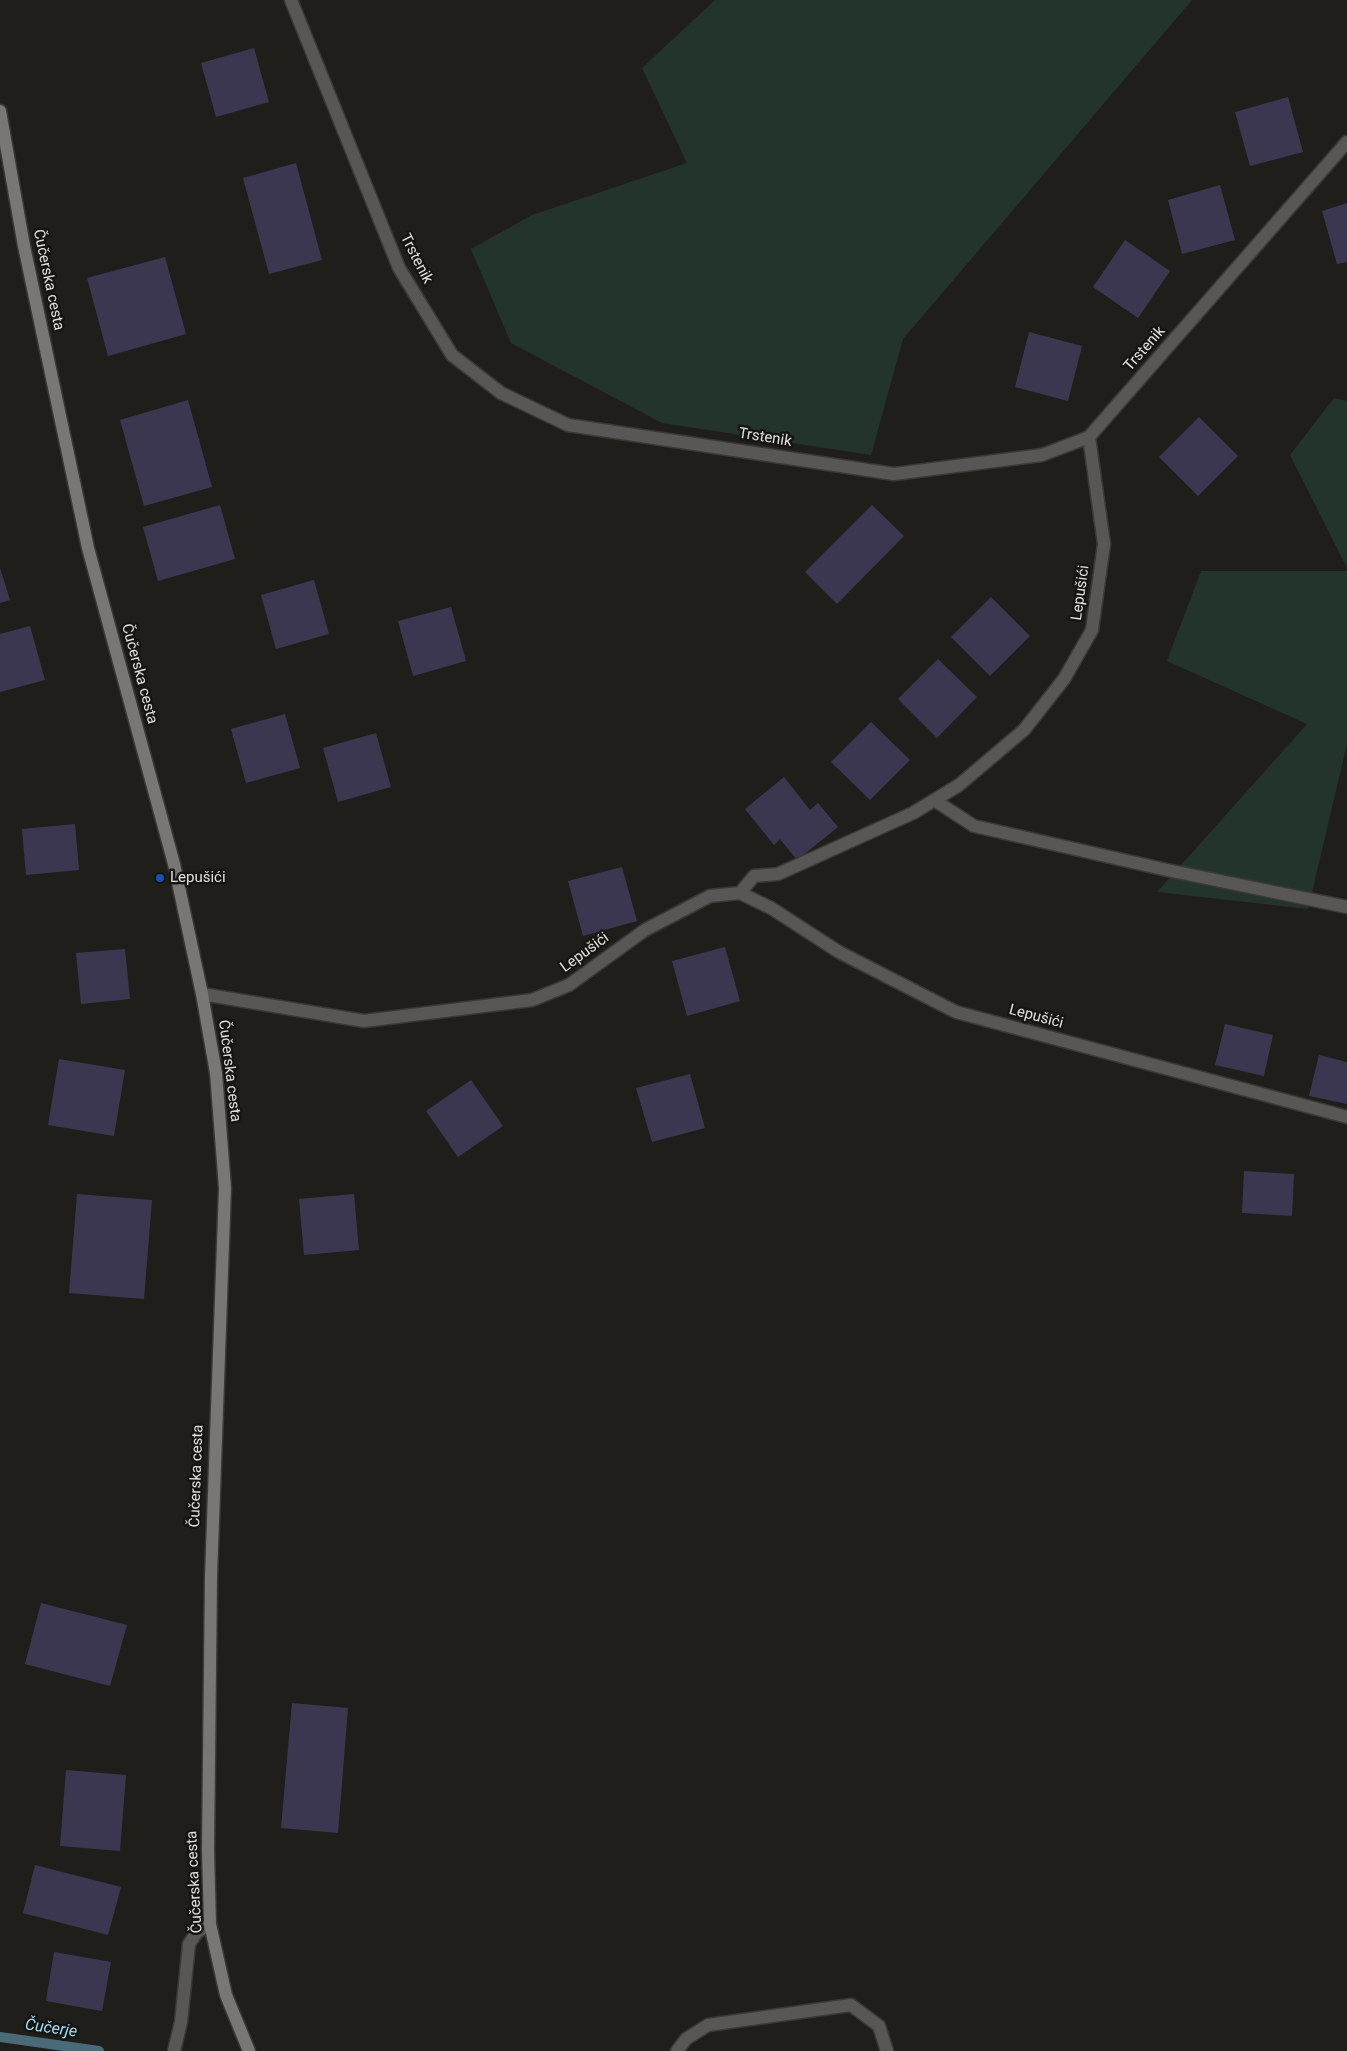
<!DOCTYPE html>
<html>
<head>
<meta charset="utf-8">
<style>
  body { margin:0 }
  canvas { display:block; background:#201e1a }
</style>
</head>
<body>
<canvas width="1347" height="2051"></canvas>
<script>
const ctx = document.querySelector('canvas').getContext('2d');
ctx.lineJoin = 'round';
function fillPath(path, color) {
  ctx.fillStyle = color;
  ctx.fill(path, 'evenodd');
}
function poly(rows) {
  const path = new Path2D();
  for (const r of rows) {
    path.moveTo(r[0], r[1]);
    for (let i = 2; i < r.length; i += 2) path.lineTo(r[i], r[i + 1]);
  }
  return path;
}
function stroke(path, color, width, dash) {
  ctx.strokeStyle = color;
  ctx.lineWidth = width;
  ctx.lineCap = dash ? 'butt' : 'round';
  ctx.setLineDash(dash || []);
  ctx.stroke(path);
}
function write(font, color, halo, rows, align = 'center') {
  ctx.font = font + ' Roboto,sans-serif';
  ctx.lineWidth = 5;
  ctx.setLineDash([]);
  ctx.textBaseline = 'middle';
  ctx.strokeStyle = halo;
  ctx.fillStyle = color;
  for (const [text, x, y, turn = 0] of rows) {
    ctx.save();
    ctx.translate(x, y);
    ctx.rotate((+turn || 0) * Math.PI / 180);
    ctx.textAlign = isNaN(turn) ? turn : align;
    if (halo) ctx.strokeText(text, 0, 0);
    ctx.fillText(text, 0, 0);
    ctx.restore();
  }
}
fillPath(poly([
  [715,0,1192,0,903,339,871,455,662,423,511,343,471,249,532,215,687,163,642,68],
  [1334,398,1347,401,1347,568,1290,455],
  [1201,571,1347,571,1347,744,1308,909,1157,892,1307,724,1167,661]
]), '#23342a');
stroke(poly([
  [0,2037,99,2051]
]), '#4a6a78', 10);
fillPath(poly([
  [254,48,269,102,216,117,201,63],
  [1288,97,1303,152,1250,166,1235,112],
  [296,163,322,260,269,274,243,178],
  [1220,185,1235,240,1182,254,1168,200],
  [1347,203,1347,262,1337,264,1322,211],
  [1125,240,1170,271,1138,318,1093,287],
  [165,257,186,334,108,356,87,278],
  [1029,332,1082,346,1068,401,1015,387],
  [188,400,212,487,144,506,120,420],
  [1199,417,1238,456,1198,496,1159,457],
  [220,505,235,559,158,581,143,527],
  [872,505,904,536,837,604,805,572],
  [0,568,10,600,0,603],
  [314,580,329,634,276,649,261,595],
  [991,597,1030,636,990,676,951,637],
  [451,607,466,661,413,676,398,621],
  [30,626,45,680,0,692,0,634],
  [938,659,977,697,937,738,898,699],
  [285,714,300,768,246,783,231,729],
  [871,722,910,760,870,800,831,762],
  [376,733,391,787,338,802,323,748],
  [784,777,810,810,818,803,838,827,797,860,780,839,774,845,745,809],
  [75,824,79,870,26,875,22,829],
  [622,867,637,921,583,936,568,881],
  [725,947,740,1001,687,1016,672,961],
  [125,949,130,999,81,1004,76,953],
  [1225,1024,1273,1035,1264,1076,1215,1065],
  [1319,1055,1347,1062,1347,1104,1309,1096],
  [59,1059,125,1070,114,1136,48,1125],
  [690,1074,705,1128,652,1142,636,1088],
  [471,1080,503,1126,458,1157,426,1111],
  [1244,1171,1294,1174,1292,1216,1242,1213],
  [77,1194,152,1200,144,1299,69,1293],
  [354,1194,359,1250,304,1255,299,1199],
  [41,1603,127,1625,110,1686,25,1664],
  [292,1703,348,1708,338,1833,281,1828],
  [66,1770,126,1775,120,1851,60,1846],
  [35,1865,121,1887,108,1935,23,1913],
  [54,1952,111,1962,102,2011,46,2001]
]), '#3b3751');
const lane = poly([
  [677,2051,686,2039,708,2025,851,2005,879,2026,887,2051]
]);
const street = poly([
  [291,0,399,268,452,355,501,393,568,425,894,474,1042,455,1089,437,1347,142],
  [934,800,974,826,1167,870,1347,907],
  [740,893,754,876,778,874,913,813,959,785,1024,730,1064,679,1092,630,1104,544,1089,437],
  [202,994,364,1021,532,1000,569,985,645,930,710,896,740,893,771,908,839,952,956,1012,1347,1117],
  [174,2051,181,2022,189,1944,197,1932,210,1924]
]);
const secondary = poly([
  [0,111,24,246,88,548,174,864,202,994,216,1073,225,1188,211,1576,208,1850,210,1924,226,1995,249,2051]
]);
stroke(lane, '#3b3935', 15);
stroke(street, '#3b3935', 15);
stroke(secondary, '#3b3935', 15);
stroke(lane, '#585755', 12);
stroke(street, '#585755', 12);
stroke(secondary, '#787774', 12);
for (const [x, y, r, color] of [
  [160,878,5,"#1a4fb4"]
]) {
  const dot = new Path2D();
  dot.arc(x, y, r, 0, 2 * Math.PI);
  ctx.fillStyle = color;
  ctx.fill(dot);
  stroke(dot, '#161511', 2);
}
write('15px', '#e1e0dd', '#161511', [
  ["Trstenik",416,259,63],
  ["Čučerska cesta",48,280,78],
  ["Trstenik",1145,349,-49],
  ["Trstenik",765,438,9],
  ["Lepušići",1081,593,-82],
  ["Čučerska cesta",139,674,75],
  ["Lepušići",585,953,-36],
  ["Lepušići",1036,1017,15],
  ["Čučerska cesta",229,1071,83],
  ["Čučerska cesta",197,1476,-88],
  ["Čučerska cesta",195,1882,-93]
]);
write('15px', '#e1e0dd', '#161511', [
  ["Lepušići",170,878]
], 'left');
write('italic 16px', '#a2dffb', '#161511', [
  ["Čučerje",51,2029,8]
]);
</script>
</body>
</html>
